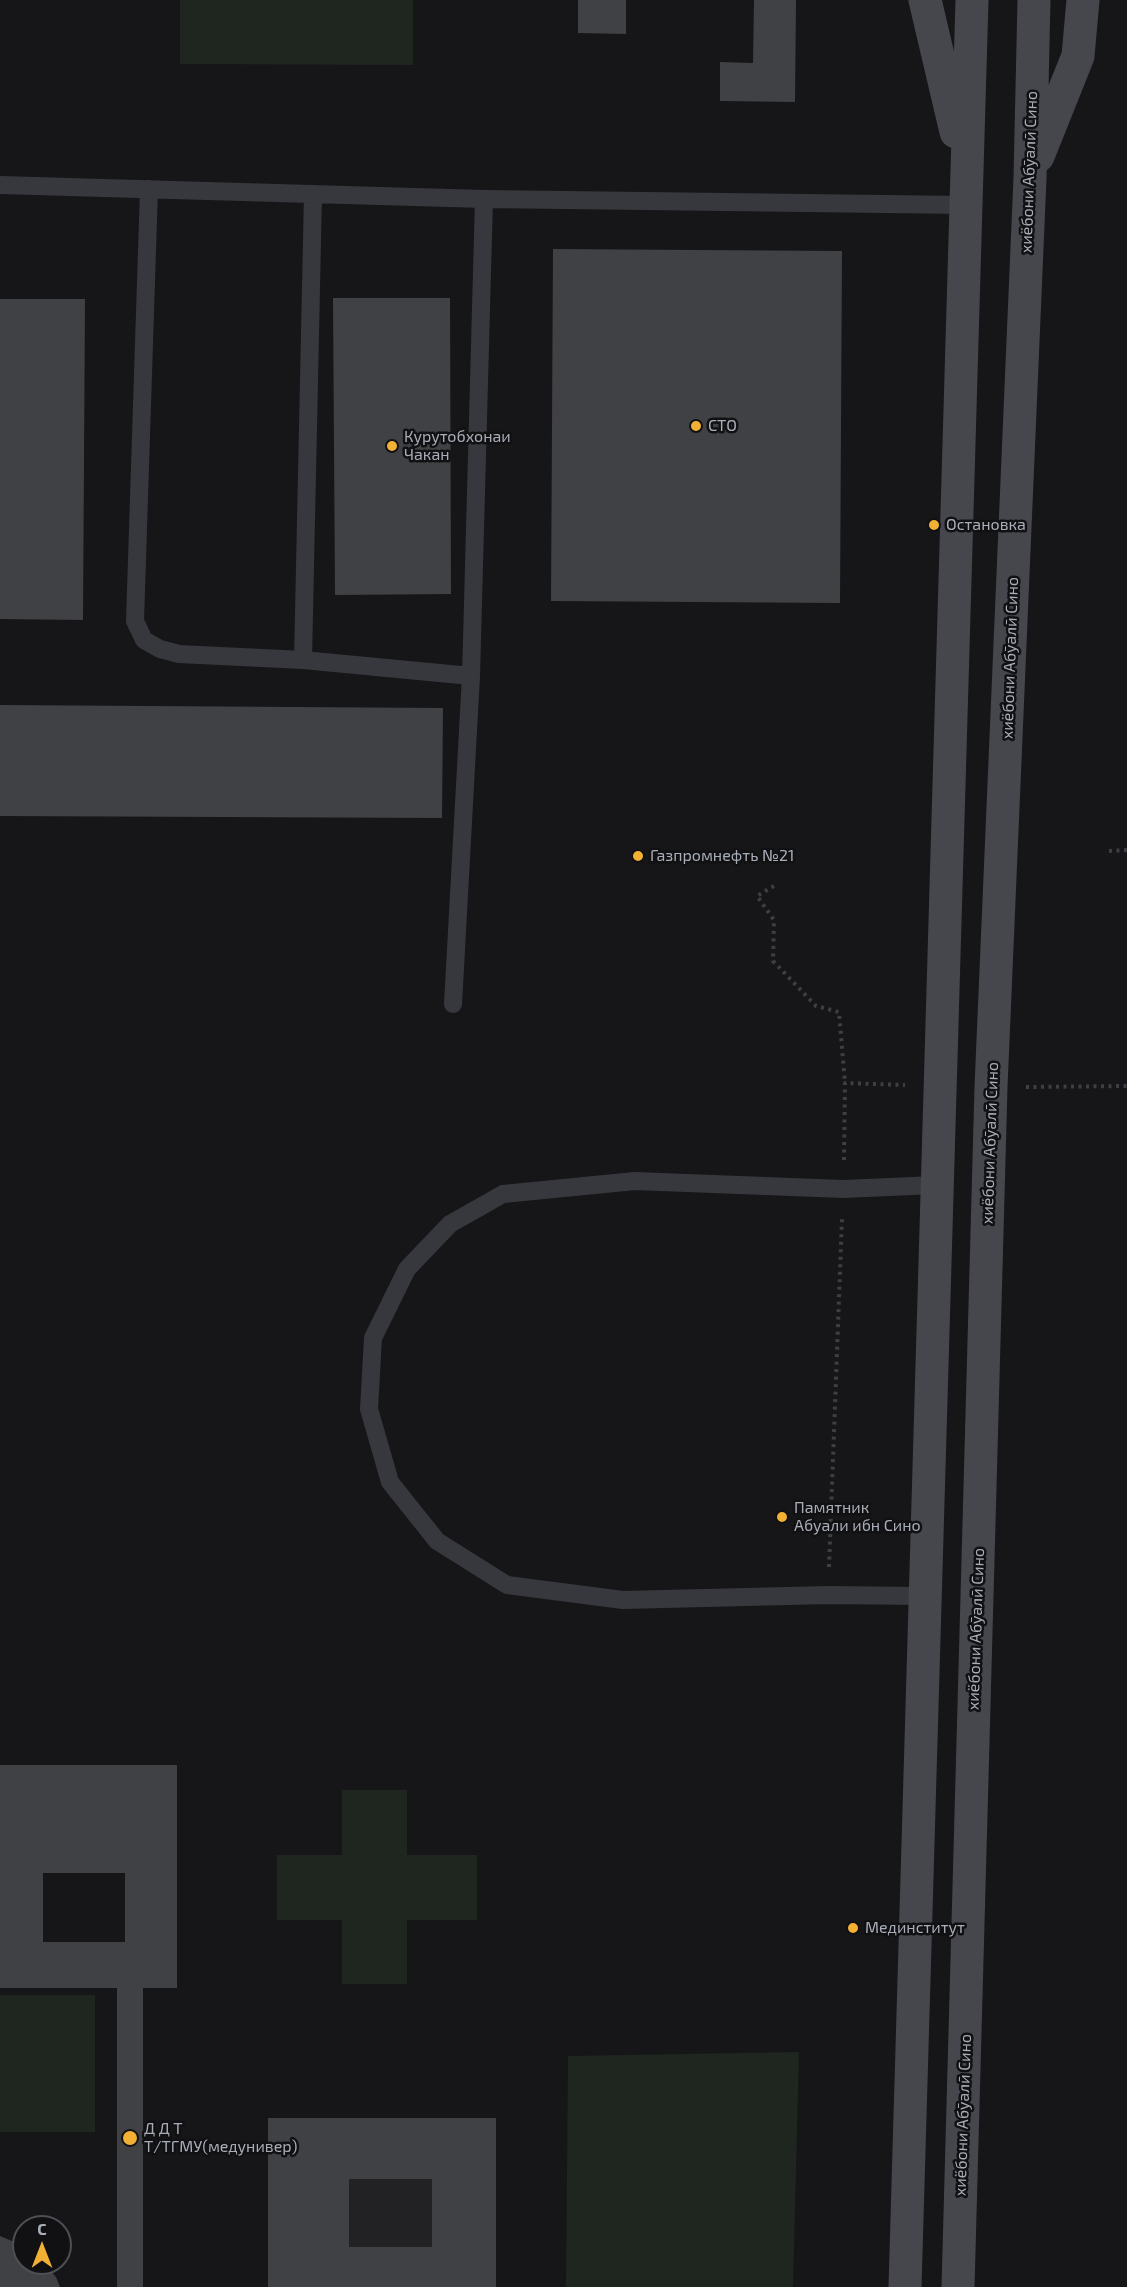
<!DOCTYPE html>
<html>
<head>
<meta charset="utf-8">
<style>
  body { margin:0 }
  #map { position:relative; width:1127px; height:2287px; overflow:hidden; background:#161618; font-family:"Exo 2",sans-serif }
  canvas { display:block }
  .north { position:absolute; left:12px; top:2215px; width:60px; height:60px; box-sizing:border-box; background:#111113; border:2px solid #4d4f55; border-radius:50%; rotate:0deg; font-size:16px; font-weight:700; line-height:24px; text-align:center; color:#a8adb8 }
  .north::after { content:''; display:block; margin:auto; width:21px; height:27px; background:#f2b134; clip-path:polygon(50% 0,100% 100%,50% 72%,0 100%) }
</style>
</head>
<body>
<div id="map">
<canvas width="1127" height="2287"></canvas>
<div class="north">С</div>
</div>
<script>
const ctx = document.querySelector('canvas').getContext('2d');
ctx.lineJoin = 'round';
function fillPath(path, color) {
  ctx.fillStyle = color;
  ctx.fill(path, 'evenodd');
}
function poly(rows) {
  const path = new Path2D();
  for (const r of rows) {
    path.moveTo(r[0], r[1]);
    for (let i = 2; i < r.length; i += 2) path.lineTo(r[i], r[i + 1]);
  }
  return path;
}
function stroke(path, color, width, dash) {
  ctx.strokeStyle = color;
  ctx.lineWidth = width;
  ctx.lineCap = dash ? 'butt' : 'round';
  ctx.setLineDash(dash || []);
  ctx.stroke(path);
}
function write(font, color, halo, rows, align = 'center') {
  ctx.font = font + ' "Exo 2",sans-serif';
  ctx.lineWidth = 5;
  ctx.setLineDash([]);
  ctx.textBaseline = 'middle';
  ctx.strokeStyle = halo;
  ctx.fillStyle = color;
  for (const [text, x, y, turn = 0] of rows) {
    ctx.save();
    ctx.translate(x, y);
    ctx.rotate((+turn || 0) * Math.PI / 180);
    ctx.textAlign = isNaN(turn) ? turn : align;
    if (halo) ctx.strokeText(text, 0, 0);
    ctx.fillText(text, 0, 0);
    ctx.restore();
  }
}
fillPath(poly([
  [268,2118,496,2118,496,2287,268,2287]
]), '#222225');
fillPath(poly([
  [180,0,413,0,413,65,180,64],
  [342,1790,407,1790,407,1855,477,1855,477,1920,407,1920,407,1984,342,1984,342,1920,277,1920,277,1855,342,1855],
  [0,1995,95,1995,95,2132,0,2132],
  [799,2052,793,2287,566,2287,568,2056]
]), '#1e261f');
fillPath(poly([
  [578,0,626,0,626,34,578,33],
  [754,0,796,0,795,102,720,101,720,62,753,63],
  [553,249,842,251,840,603,551,601],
  [333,298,450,298,451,594,335,595],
  [0,299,85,299,83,620,0,619],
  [0,705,443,708,442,818,0,816],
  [0,1765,177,1765,177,1988,143,1988,143,2287,117,2287,117,1988,0,1988],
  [43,1873,125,1873,125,1942,43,1942],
  [268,2118,496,2118,496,2287,268,2287],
  [349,2179,432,2179,432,2247,349,2247],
  [0,2236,24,2246,24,2263,43,2263,56,2277,60,2287,0,2287]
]), '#404145');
stroke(poly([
  [1109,851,1127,850],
  [774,886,757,896,774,920,773,961,816,1006,839,1012,845,1083],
  [1026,1087,1127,1086],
  [844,1160,845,1083,905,1085],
  [829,1567,842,1218]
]), '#3d3f44', 4, [3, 4.5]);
stroke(poly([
  [0,185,484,199,965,205],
  [149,189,135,621,144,640,160,649,179,654,303,660,313,194],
  [303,660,471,676],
  [453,1004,471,676,484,199],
  [924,1596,828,1595,623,1600,507,1585,437,1541,390,1482,369,1409,373,1338,407,1269,450,1224,503,1194,635,1181,843,1189,936,1185]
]), '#37383d', 18);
stroke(poly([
  [925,0,956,132],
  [1038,156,1078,56,1083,0],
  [905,2287,972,0],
  [958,2287,991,1087,1030,178,1034,0]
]), '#45474d', 33);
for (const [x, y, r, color] of [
  [696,426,6,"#f2b134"],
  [392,446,6,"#f2b134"],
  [934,525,6,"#f2b134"],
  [638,856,6,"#f2b134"],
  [782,1517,6,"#f2b134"],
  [853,1928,6,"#f2b134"],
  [130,2138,8,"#f2b134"]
]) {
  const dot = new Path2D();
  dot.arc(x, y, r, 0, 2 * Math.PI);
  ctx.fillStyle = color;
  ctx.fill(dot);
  stroke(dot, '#111113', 2);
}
write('16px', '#a8adb8', '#111113', [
  ["хиёбони Абӯалӣ Сино",1029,172,-88],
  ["хиёбони Абӯалӣ Сино",1010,658,-88],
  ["хиёбони Абӯалӣ Сино",990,1143,-88],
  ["хиёбони Абӯалӣ Сино",976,1629,-88],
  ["хиёбони Абӯалӣ Сино",963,2115,-88]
]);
write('16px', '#a8adb8', '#111113', [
  ["СТО",708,426],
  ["Курутобхонаи",404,437],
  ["Чакан",404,455],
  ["Остановка",946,525],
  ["Газпромнефть №21",650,856],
  ["Памятник",794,1508],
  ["Абуали ибн Сино",794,1526],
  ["Мединститут",865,1928],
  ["Д Д Т",144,2129],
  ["Т/ТГМУ(медунивер)",144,2147]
], 'left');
</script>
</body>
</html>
